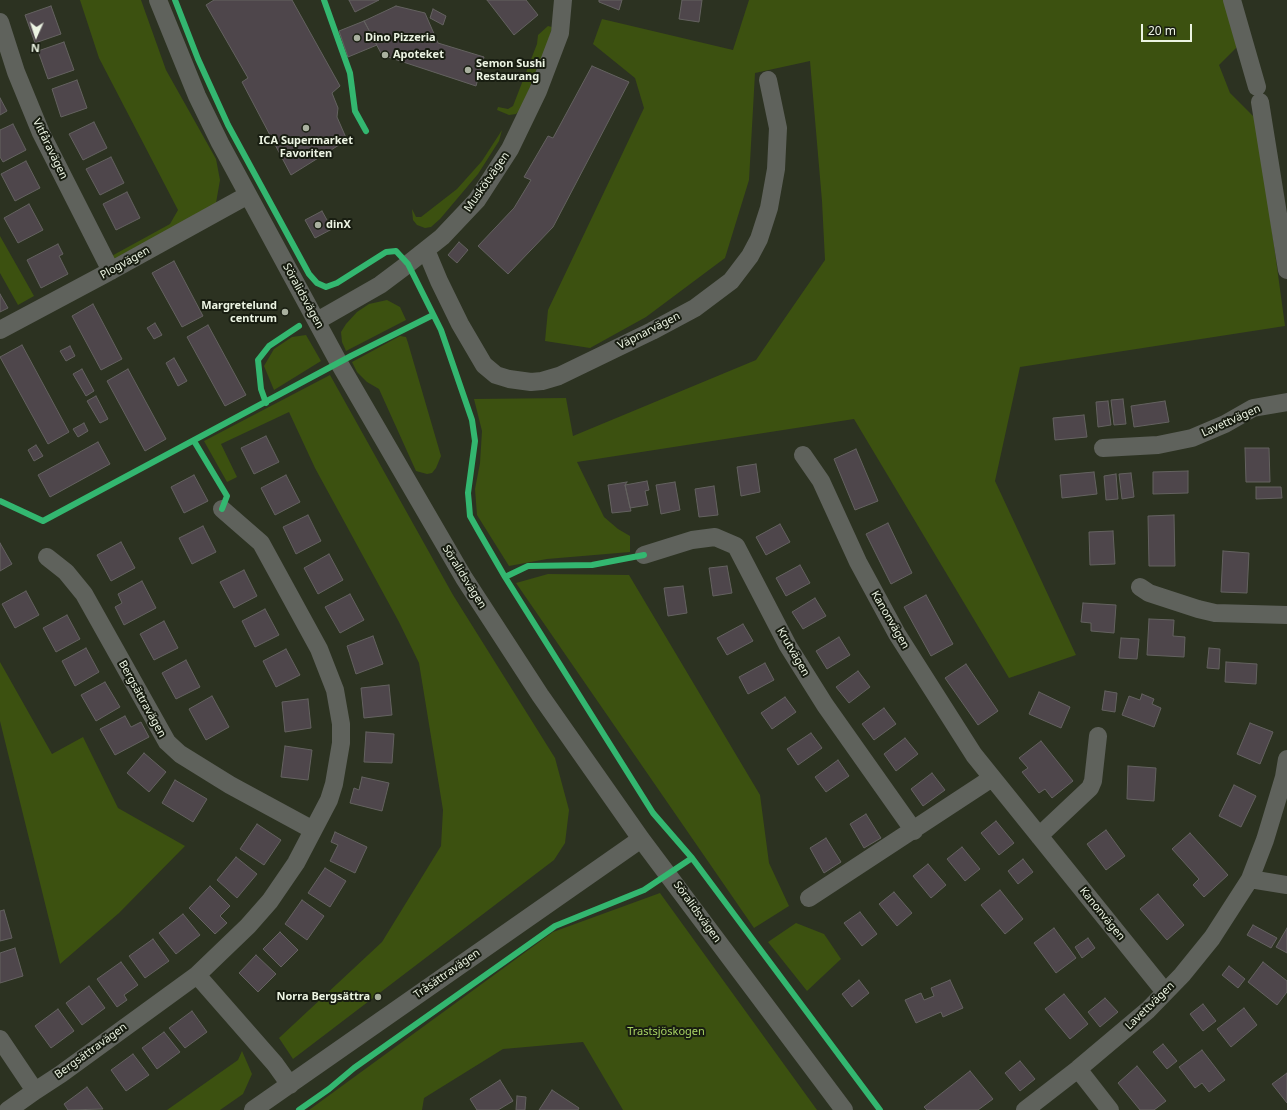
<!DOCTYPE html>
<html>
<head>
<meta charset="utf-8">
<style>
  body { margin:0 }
  #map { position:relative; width:1287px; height:1110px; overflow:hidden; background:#2c3221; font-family:"Noto Sans",sans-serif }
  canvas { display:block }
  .north { position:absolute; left:16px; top:16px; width:40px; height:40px; -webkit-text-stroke:3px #181d11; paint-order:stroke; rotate:183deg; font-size:11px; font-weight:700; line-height:16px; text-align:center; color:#ecf4e3 }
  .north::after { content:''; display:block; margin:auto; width:14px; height:18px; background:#ecf4e3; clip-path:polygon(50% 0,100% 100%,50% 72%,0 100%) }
  .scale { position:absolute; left:1141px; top:24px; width:51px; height:18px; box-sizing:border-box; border:2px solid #ecf4e3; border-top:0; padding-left:5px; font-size:12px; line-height:14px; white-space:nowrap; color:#ecf4e3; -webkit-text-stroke:3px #181d11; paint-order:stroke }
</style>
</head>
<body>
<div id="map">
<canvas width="1287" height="1110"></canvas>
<div class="north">N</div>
<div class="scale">20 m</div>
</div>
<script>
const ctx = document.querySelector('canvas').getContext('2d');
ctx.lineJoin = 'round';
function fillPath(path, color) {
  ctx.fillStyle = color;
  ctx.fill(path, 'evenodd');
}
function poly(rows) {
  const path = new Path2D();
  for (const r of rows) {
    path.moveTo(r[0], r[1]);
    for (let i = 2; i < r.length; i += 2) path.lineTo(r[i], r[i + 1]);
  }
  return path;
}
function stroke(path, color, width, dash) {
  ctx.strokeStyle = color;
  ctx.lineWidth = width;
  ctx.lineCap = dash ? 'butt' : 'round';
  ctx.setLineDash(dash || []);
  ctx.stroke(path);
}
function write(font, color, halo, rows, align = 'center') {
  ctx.font = font + ' "Noto Sans",sans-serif';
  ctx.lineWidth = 4;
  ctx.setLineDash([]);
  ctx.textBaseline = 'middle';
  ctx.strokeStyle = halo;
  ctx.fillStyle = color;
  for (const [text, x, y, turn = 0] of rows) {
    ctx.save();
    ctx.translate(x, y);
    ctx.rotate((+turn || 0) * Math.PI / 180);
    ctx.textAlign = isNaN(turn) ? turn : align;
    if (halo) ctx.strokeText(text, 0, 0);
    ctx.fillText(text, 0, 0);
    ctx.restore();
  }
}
fillPath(poly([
  [80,0,141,0,166,70,216,159,220,180,216,203,200,213,110,261,108,258,170,224,178,210,99,58],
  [749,0,1225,0,1240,44,1219,65,1230,93,1257,120,1285,326,1020,367,995,481,1076,655,1009,678,854,419,577,462,604,517,618,529,630,536,630,552,547,559,509,566,477,515,475,489,480,463,482,431,474,399,566,398,573,436,756,360,825,260,822,201,810,61,755,73,749,180,725,258,646,317,590,348,545,341,548,310,644,108,635,78,593,44,602,19,733,50],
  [548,26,552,27,548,43,521,109,516,114,509,115,497,110,498,107,508,109,513,106,537,44,538,35],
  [502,130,499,141,478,174,440,219,431,227,425,228,417,225,413,220,412,209,416,217,421,217,457,189,482,161],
  [0,236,34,296,18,305,0,273],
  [387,300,400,307,406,320,346,351,342,342,341,332,346,324,357,312,369,304],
  [306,335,321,361,274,390,264,366,274,349,292,337],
  [400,336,406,337,408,343,441,456,436,468,432,473,427,474,416,471,379,389,367,382,357,372,352,362],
  [330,375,453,595,555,758,569,810,565,843,554,860,293,1059,279,1038,382,942,441,846,443,810,419,663,399,622,315,468,289,412,221,444,237,477,227,482,204,441],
  [548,574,629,575,760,795,769,863,789,906,754,928,516,583],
  [0,662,52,754,83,737,118,808,185,846,119,913,60,964,0,721],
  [660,893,817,1110,623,1110,583,1042,503,1049,424,1098,422,1110,309,1110,553,932],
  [796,923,824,934,841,959,807,991,768,942],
  [242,1051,252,1074,243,1094,220,1110,167,1110,238,1060]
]), '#3c5110');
const building = poly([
  [214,0,292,0,340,86,332,93,338,108,337,117,347,140,291,175,242,82,248,78,206,5,214,0],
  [349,0,379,0,355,12,349,0],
  [487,0,526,0,538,15,514,35,487,0],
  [599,0,622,0,619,10,599,2,599,0],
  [682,0,702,0,699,22,679,19,682,0],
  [51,6,61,34,35,43,25,15,51,6],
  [396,6,425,13,438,43,484,57,476,86,382,55,364,21,396,6],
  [433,9,446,16,443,25,430,18,433,9],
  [364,21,377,45,348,57,339,31,364,21],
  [64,42,74,70,48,79,38,51,64,42],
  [592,66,629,82,553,227,508,274,478,246,514,208,531,180,524,177,548,136,553,138,592,66],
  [77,80,87,108,61,117,52,89,77,80],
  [0,98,7,111,0,115,0,98],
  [94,122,107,148,83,160,69,134,94,122],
  [13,124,26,150,3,162,0,157,0,130,13,124],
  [111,157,124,183,100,195,86,169,111,157],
  [26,161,40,188,15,201,1,174,26,161],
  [127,192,140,218,116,230,103,204,127,192],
  [29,204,43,230,18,243,4,218,29,204],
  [322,211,332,229,315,238,305,220,322,211],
  [459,242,468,250,457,263,448,255,459,242],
  [58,244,63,254,59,256,68,274,41,288,27,260,58,244],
  [174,261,203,316,182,327,152,273,174,261],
  [0,294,8,308,0,312,0,294],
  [93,304,122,359,101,370,72,316,93,304],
  [155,323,162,335,154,339,147,328,155,323],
  [208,325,246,395,225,406,187,337,208,325],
  [22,345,69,432,48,444,0,357,22,345],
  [70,346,75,356,66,361,60,351,70,346],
  [174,358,187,381,178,386,166,363,174,358],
  [82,369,94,391,86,396,73,374,82,369],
  [128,369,166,439,145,451,107,381,128,369],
  [96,396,108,419,100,423,87,401,96,396],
  [1123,399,1126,424,1114,425,1111,400,1123,399],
  [1108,401,1111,425,1098,427,1096,402,1108,401],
  [1165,401,1169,422,1134,427,1131,406,1165,401],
  [1084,415,1087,437,1055,440,1053,418,1084,415],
  [84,423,88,431,78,437,73,429,84,423],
  [266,436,279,462,254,474,241,448,266,436],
  [98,442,110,464,50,497,38,475,98,442],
  [36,445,43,456,34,461,28,450,36,445],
  [1245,448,1269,448,1270,482,1246,482,1245,448],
  [856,449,878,501,855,510,834,459,856,449],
  [756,464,760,492,741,496,737,467,756,464],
  [1188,471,1188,493,1153,494,1153,472,1188,471],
  [1094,472,1097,494,1062,498,1060,475,1094,472],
  [1131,473,1134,497,1122,499,1119,474,1131,473],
  [1116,474,1118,499,1106,500,1104,476,1116,474],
  [194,475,208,501,184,513,171,487,194,475],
  [286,475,300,502,275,515,261,488,286,475],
  [647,481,649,490,645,491,648,505,630,508,625,485,647,481],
  [627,482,625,485,631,511,612,513,608,485,627,482],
  [675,482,680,510,661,514,656,485,675,482],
  [714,486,718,515,699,517,695,489,714,486],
  [1256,487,1281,487,1282,498,1256,499,1256,487],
  [308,515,321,541,296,554,283,527,308,515],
  [1174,515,1175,566,1149,566,1148,516,1174,515],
  [888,523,912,573,891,584,866,534,888,523],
  [780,524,790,542,766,555,756,537,780,524],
  [203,526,216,552,192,564,179,538,203,526],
  [1113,531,1115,564,1090,565,1089,532,1113,531],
  [121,542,135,568,111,581,97,555,121,542],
  [0,543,12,564,0,571,0,543],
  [1223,551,1249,553,1247,593,1221,592,1223,551],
  [329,554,343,580,318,594,304,568,329,554],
  [800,565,810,583,786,596,776,578,800,565],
  [727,566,732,593,713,596,709,568,727,566],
  [244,570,257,596,234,608,220,582,244,570],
  [142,581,156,608,124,625,115,607,122,603,118,594,142,581],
  [683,586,687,613,668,616,664,588,683,586],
  [26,591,39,615,15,628,2,604,26,591],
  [350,594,364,620,340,633,325,607,350,594],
  [926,595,953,644,931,656,904,607,926,595],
  [815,598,826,616,803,629,792,612,815,598],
  [1083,603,1116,605,1114,633,1091,631,1091,623,1081,622,1083,603],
  [265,609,279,635,255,647,242,621,265,609],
  [67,615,80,639,56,652,43,628,67,615],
  [1149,619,1174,620,1173,636,1185,637,1184,657,1147,655,1149,619],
  [164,621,178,648,154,660,140,634,164,621],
  [743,624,753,641,727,655,717,638,743,624],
  [373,636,383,664,356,674,347,646,373,636],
  [839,637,850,655,827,669,816,651,839,637],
  [1121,638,1139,639,1137,659,1119,658,1121,638],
  [86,648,99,672,75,686,62,661,86,648],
  [1209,648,1220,649,1219,669,1207,668,1209,648],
  [286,649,300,675,276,687,263,661,286,649],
  [186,660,200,687,176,699,162,673,186,660],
  [1226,662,1257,664,1256,684,1225,682,1226,662],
  [765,663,774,680,748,694,739,677,765,663],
  [966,664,998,711,978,725,945,678,966,664],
  [858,671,870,687,849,703,836,687,858,671],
  [105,682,120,707,96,721,81,695,105,682],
  [389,685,392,715,364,718,361,688,389,685],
  [1105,691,1117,693,1115,712,1102,710,1105,691],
  [1039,692,1070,707,1061,728,1029,714,1039,692],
  [1142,694,1154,699,1152,704,1161,708,1154,727,1122,715,1129,696,1140,700,1142,694],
  [212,696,229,727,206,740,189,709,212,696],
  [785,697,796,712,772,729,761,713,785,697],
  [308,699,311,728,285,732,282,702,308,699],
  [884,708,896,724,874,740,862,724,884,708],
  [125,716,131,727,141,722,149,737,115,755,100,729,125,716],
  [1250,723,1273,732,1260,764,1237,754,1250,723],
  [366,732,394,734,392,763,364,762,366,732],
  [811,733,822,748,798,765,787,749,811,733],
  [905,738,918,754,896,771,884,754,905,738],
  [1041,741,1073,781,1052,798,1045,789,1039,793,1022,772,1028,768,1019,758,1041,741],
  [285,746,312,750,308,780,281,777,285,746],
  [144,753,166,772,149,792,127,773,144,753],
  [838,760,849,776,826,792,815,777,838,760],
  [1128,766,1156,768,1154,801,1127,799,1128,766],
  [932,773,945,790,923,806,911,789,932,773],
  [362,777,389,783,382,811,350,803,354,788,359,790,362,777],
  [175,780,207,799,193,822,162,803,175,780],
  [1234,785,1256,796,1241,827,1219,816,1234,785],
  [866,814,881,838,864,848,850,824,866,814],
  [996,821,1014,843,999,855,981,833,996,821],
  [257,824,281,840,264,865,240,849,257,824],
  [1106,830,1125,856,1106,870,1087,844,1106,830],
  [335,832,367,847,355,873,330,861,338,845,331,842,335,832],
  [1190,833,1228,875,1204,897,1193,885,1199,879,1172,849,1190,833],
  [826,838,841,862,824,873,810,848,826,838],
  [962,847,980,869,965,881,947,859,962,847],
  [236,857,257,874,237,898,217,880,236,857],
  [1023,859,1033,872,1018,884,1008,871,1023,859],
  [928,864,946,885,931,898,913,876,928,864],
  [325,868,346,881,330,907,308,893,325,868],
  [210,886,230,906,220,916,227,923,215,934,189,908,210,886],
  [1000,890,1023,919,1005,934,981,905,1000,890],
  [894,892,912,913,897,926,879,904,894,892],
  [1158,894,1184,925,1167,940,1140,909,1158,894],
  [302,900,324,916,307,940,285,924,302,900],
  [4,910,12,938,0,941,0,911,4,910],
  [860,912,877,934,862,946,844,923,860,912],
  [183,914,200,935,176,954,159,933,183,914],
  [1253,925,1277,938,1271,948,1247,935,1253,925],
  [1054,928,1076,958,1056,973,1034,943,1054,928],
  [1287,928,1287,953,1276,947,1287,928],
  [280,932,298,950,281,967,263,949,280,932],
  [1088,938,1095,948,1082,958,1075,947,1088,938],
  [153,939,169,961,145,978,129,956,153,939],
  [15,948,23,976,0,983,0,953,15,948],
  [256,955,276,974,258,992,239,973,256,955],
  [121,962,138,985,124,995,127,1000,117,1007,97,979,121,962],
  [1263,962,1287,981,1287,992,1277,1005,1248,982,1263,962],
  [1229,966,1245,979,1238,988,1222,975,1229,966],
  [859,980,869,993,852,1007,842,994,859,980],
  [950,980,963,1008,943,1017,941,1012,916,1023,905,1000,921,993,924,1000,934,996,931,988,950,980],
  [89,986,105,1008,82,1025,66,1003,89,986],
  [1064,994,1088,1024,1070,1039,1045,1009,1064,994],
  [1105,998,1118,1012,1100,1027,1088,1012,1105,998],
  [1203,1004,1216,1021,1203,1031,1190,1014,1203,1004],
  [1244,1008,1257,1025,1231,1047,1217,1029,1244,1008],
  [58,1009,74,1031,51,1048,35,1026,58,1009],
  [192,1011,207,1032,185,1048,169,1028,192,1011],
  [164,1032,180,1052,157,1069,142,1048,164,1032],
  [1163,1044,1177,1061,1167,1069,1153,1052,1163,1044],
  [1202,1050,1225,1080,1209,1092,1202,1083,1195,1088,1179,1067,1202,1050],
  [133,1054,149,1075,126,1091,111,1070,133,1054],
  [1020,1061,1035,1079,1020,1091,1005,1073,1020,1061],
  [1137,1066,1166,1101,1154,1110,1140,1110,1118,1083,1137,1066],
  [970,1071,993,1099,978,1110,927,1110,924,1107,970,1071],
  [1287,1073,1287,1103,1272,1084,1287,1073],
  [500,1080,513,1101,498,1110,477,1110,470,1099,500,1080],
  [87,1087,103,1109,68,1110,64,1104,87,1087],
  [552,1090,579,1108,578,1110,539,1110,552,1090],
  [517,1096,526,1097,525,1110,516,1110,517,1096]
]);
fillPath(building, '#4e464b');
stroke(building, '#646260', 1);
stroke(poly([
  [158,0,197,96,220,143,339,363,464,578,540,695,641,839,844,1110],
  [1232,0,1257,87],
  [0,22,16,72,41,133,111,271],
  [1260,102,1287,270],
  [426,250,439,281,460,324,484,365,496,375,509,379,531,382,542,381,559,376,652,331,695,308,731,281,750,256,759,239,769,208,776,169,778,128,768,80],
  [317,321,380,285,408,264,442,237,477,200,510,149,538,91,560,33,563,0],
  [0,330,105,274,248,195],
  [1103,448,1158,445,1192,438,1225,424,1253,408,1287,402],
  [803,455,821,481,858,562,897,634,974,755,1165,992],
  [644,555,692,540,715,537,736,546,788,646,825,705,914,831],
  [47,557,66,572,84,594,167,742,180,754,230,785,313,830],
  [1140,587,1149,593,1198,609,1215,613,1287,615],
  [1039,836,1090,788,1093,781,1098,736],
  [1250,879,1287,885],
  [809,898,992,778],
  [197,975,248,926,270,901,296,863,329,800,334,784,341,743,341,724,335,690,319,649,261,543,222,509],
  [0,1039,35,1091,61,1074,197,975,275,1064,290,1085],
  [1078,1069,1110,1110],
  [8,1110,35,1091],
  [253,1110,641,839],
  [1025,1110,1078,1069,1148,1010,1182,975,1212,938,1250,879,1265,840,1284,777,1287,759]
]), '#5f625c', 18);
stroke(poly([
  [175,0,198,59,228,125,309,274,317,283,326,287,337,283,386,252,396,251,408,264,441,330,472,420,475,441,468,493,469,504,470,516,479,532,505,577,653,813,692,858,880,1110],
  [324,0,350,73,355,111,366,131],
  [266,403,261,389,258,360,269,346,299,326],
  [194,441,227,496,222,509],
  [0,501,43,521,351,356,433,315],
  [505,577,528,566,592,565,644,555],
  [299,1110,329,1089,354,1068,555,926,644,890,692,858]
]), '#33b770', 6);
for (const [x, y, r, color] of [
  [357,38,4,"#a9b09f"],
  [385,55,4,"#a9b09f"],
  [468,70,4,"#a9b09f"],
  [306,128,4,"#a9b09f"],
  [318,225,4,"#a9b09f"],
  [285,312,4,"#a9b09f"],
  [378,997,4,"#a9b09f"]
]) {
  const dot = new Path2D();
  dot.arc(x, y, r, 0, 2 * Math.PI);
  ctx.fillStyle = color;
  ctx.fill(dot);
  stroke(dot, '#181d11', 1.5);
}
write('bold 11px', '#ecf4e3', '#181d11', [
  ["Dino Pizzeria",365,38],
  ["Apoteket",393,55],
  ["Semon Sushi",476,64],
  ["Restaurang",476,77],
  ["ICA Supermarket",306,141,"center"],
  ["Favoriten",306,154,"center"],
  ["dinX",326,225],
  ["Margretelund",277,306,"right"],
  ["centrum",277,319,"right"],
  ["Norra Bergsättra",370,997,"right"]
], 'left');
write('11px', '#ecf4e3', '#181d11', [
  ["Vitfåravägen",50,149,64],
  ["Muskötvägen",487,182,-55],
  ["Plogvägen",125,263,-29],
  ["Söralidsvägen",303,296,61],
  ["Väpnarvägen",649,331,-27],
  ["Lavettvägen",1231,421,-24],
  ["Söralidsvägen",464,577,58],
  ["Kanonvägen",890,620,60],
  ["Krutvägen",793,652,60],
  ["Bergsättravägen",142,699,61],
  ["Söralidsvägen",697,912,54],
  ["Kanonvägen",1102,914,51],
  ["Tråsättravägen",447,974,-35],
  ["Lavettvägen",1150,1006,-44],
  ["Bergsättravägen",91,1051,-36]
]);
write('11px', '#a9d464', '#181d11', [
  ["Trastsjöskogen",666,1032]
]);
</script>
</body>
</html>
